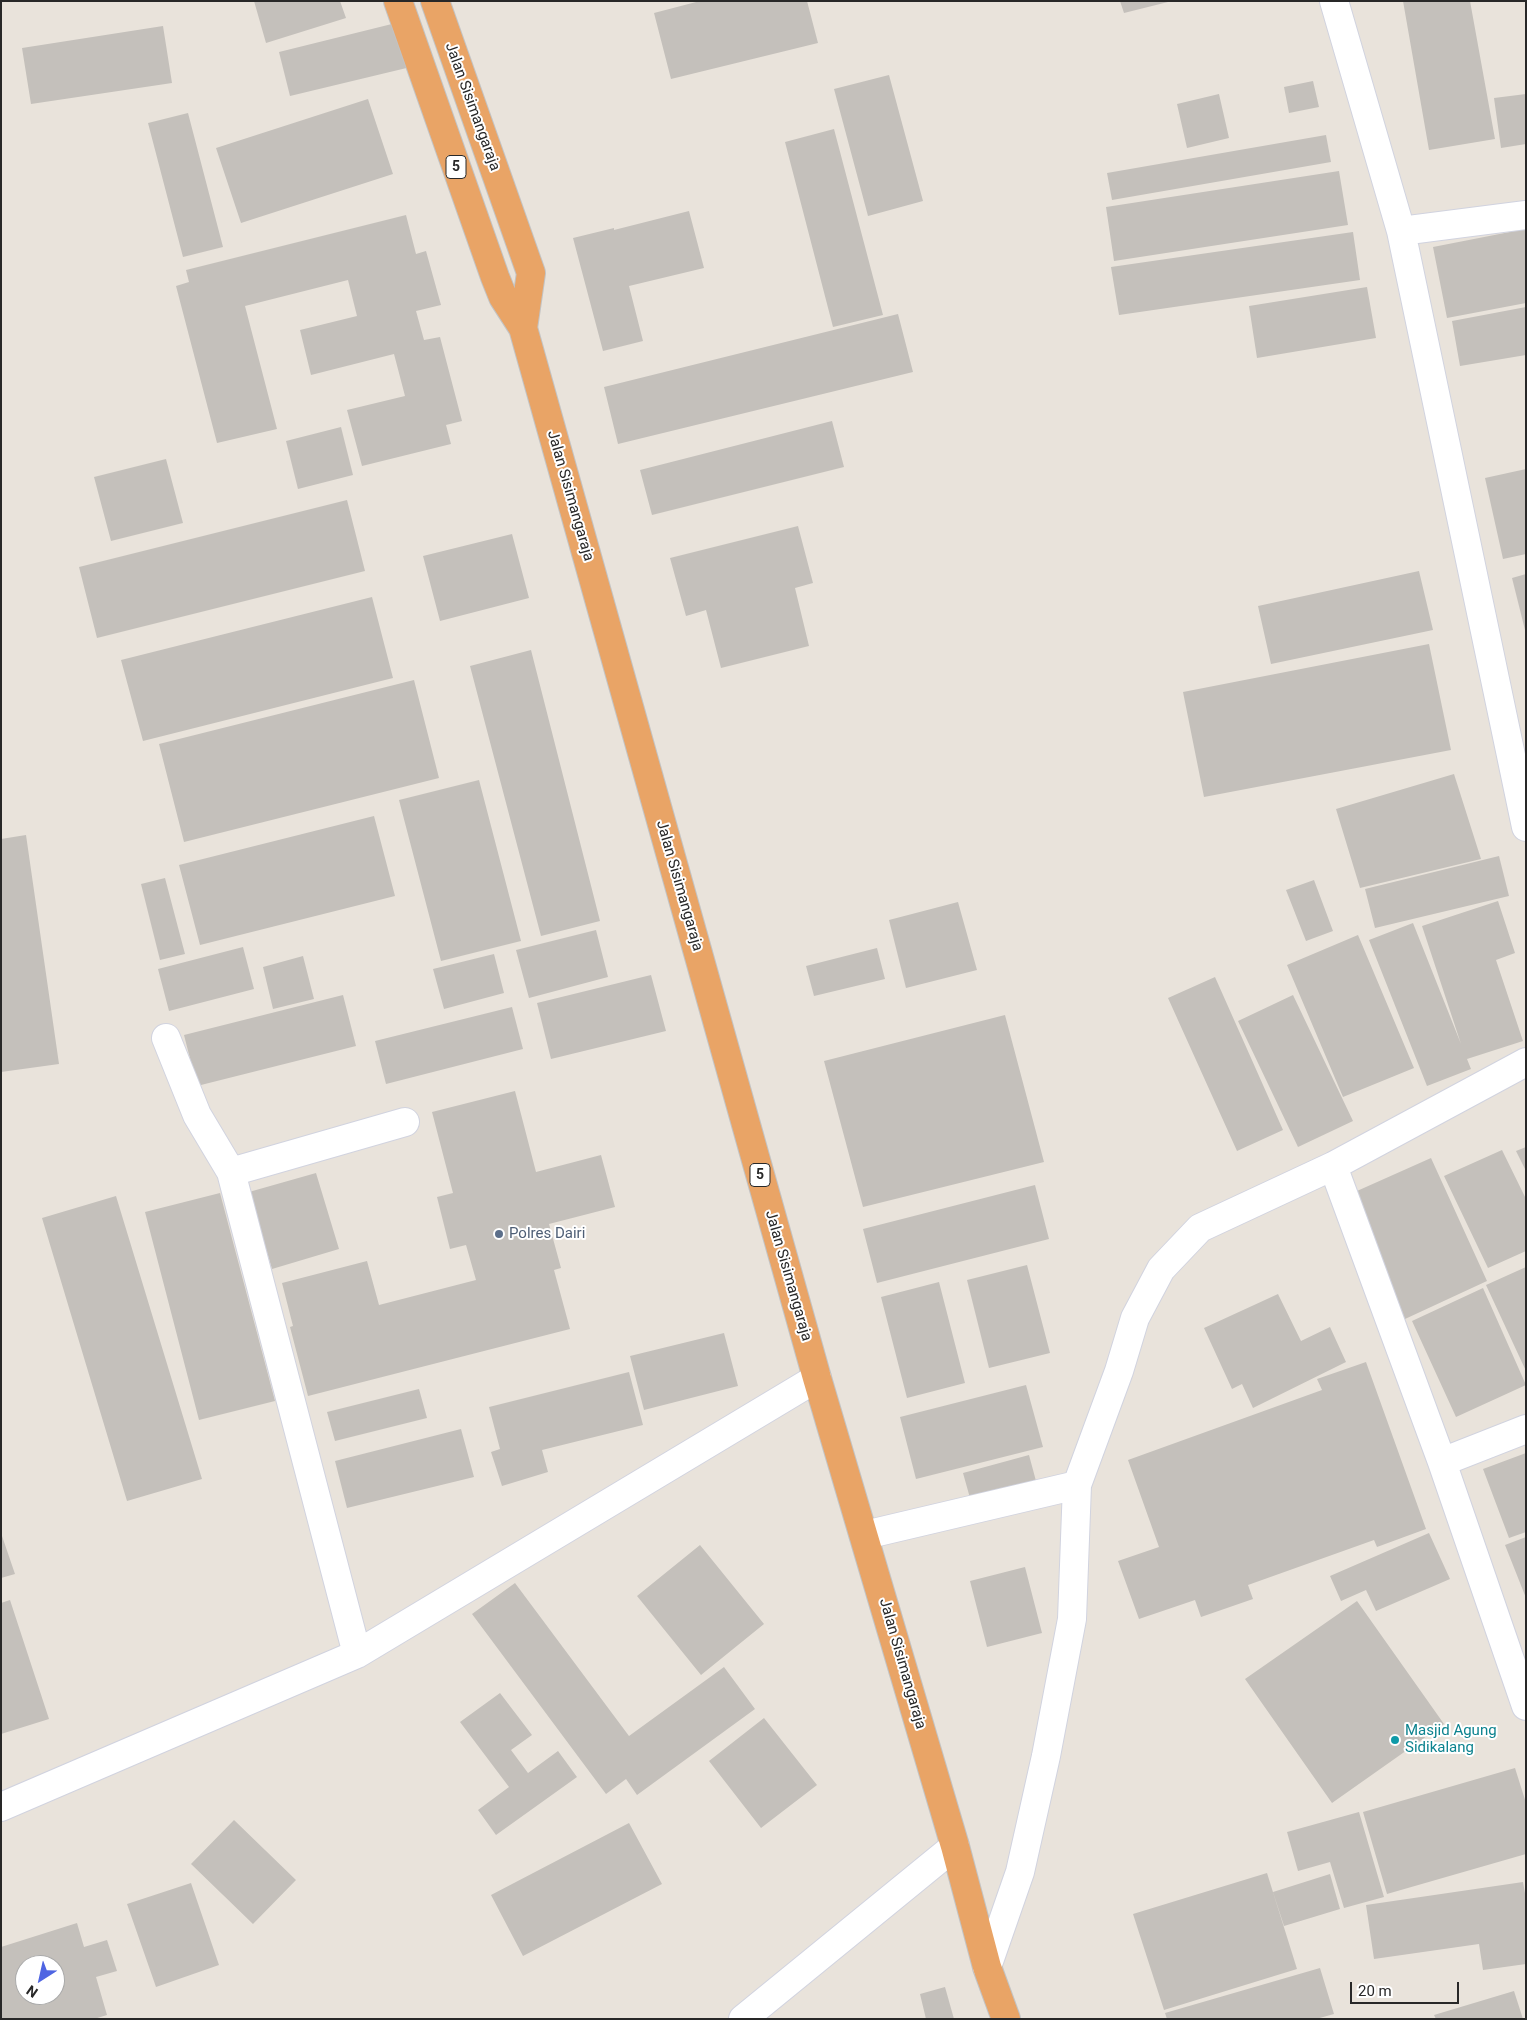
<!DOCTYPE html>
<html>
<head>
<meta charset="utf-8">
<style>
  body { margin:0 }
  #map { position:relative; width:1527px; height:2020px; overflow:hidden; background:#e9e3db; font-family:Roboto,sans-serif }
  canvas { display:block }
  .frame { position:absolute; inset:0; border:2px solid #282828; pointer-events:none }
  .north { position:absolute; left:15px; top:1955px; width:50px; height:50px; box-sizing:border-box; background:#fff; border:1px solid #a9a9a9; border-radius:50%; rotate:215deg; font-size:14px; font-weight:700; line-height:20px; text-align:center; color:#282828 }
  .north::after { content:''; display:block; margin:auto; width:18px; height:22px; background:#4f65e2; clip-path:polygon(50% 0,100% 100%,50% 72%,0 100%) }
  .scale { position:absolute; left:1350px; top:1982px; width:109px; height:22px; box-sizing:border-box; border:2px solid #282828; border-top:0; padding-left:6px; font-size:15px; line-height:18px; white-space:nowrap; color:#282828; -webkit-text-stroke:4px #fff; paint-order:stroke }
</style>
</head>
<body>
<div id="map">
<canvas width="1527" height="2020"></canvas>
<div class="frame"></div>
<div class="north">N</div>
<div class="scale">20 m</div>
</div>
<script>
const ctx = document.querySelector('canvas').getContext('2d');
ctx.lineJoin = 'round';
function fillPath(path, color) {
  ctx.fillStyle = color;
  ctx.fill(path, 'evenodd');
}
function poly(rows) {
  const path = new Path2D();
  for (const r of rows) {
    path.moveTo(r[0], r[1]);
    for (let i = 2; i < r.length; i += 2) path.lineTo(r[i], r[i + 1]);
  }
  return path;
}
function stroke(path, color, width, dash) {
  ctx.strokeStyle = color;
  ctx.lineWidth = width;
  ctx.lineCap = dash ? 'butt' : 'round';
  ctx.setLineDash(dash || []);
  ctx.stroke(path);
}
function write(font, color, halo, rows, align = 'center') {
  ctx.font = font + ' Roboto,sans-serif';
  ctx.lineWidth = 4;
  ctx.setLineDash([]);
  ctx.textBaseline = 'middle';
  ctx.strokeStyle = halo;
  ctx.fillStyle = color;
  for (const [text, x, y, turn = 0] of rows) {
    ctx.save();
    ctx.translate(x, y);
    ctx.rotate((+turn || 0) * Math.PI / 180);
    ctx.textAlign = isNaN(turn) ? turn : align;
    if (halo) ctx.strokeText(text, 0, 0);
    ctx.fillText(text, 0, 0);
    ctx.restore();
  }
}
fillPath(poly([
  [254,1,340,1,346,18,266,43],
  [700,1,807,1,818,43,671,79,654,13],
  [1120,1,1168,1,1168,2,1124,13],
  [1403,1,1470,1,1495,139,1429,150],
  [408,20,419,65,290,96,279,52],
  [163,26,172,83,31,104,22,48],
  [889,75,923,201,868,216,834,89],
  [1313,81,1319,107,1289,113,1284,87],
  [1219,94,1229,138,1187,148,1177,104],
  [1526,94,1526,144,1501,148,1494,98],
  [368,99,393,174,241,223,216,148],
  [188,113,223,247,183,257,148,123],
  [834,129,883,315,833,327,785,142],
  [1326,135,1331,162,1112,200,1107,173],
  [1339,171,1348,225,1114,261,1106,207],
  [689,211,704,268,629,286,643,341,603,351,573,238,614,228,614,230],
  [406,215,416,254,426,251,441,305,416,311,424,340,440,337,462,421,446,425,451,444,362,466,347,410,405,396,394,354,311,375,300,330,357,316,348,280,245,306,277,429,217,443,176,286,189,282,186,270],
  [1525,229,1526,303,1447,318,1433,247],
  [1353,232,1360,280,1119,315,1111,267],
  [1367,287,1376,338,1257,358,1249,306],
  [1526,307,1526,355,1460,366,1452,321],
  [898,314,913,372,618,444,604,387],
  [832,421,844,467,652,515,640,470],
  [341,427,353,475,298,489,286,441],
  [166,459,183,523,111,541,94,477],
  [1526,469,1526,554,1503,559,1485,478],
  [347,500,365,571,97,638,79,567],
  [798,526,813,583,795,588,809,646,721,668,706,610,686,616,670,558],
  [512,534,529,598,440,621,423,556],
  [1419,571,1433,630,1271,664,1258,606],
  [1526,574,1526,630,1525,630,1512,578],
  [372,597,393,678,143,741,121,660],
  [1429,644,1451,750,1204,797,1183,692],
  [531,650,600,921,541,936,470,666],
  [414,680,439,778,184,842,159,744],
  [1454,774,1481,859,1360,888,1336,809],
  [479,780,521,941,441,961,399,800],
  [374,816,395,896,200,945,179,865],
  [26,835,59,1064,1,1072,1,839],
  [1499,856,1509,896,1375,928,1365,889],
  [165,878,185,954,160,960,141,884],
  [1314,880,1333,931,1306,941,1286,890],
  [1498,901,1515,953,1496,960,1523,1041,1467,1059,1471,1069,1427,1086,1369,940,1413,923,1461,1044,1422,926],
  [958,902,977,970,906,988,889,920],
  [596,930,608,977,529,998,516,950],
  [1358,935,1414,1068,1343,1097,1287,965],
  [243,947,254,989,169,1011,158,969],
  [877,948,885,979,814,996,806,966],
  [494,954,504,993,444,1009,433,969],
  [303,956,314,999,273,1009,263,967],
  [651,975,666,1031,551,1059,537,1003],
  [1215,977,1283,1130,1237,1151,1168,998],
  [343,995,356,1046,197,1086,184,1035],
  [1293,995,1353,1121,1298,1147,1238,1021],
  [512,1007,523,1049,386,1084,375,1041],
  [1005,1015,1044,1162,863,1207,824,1061],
  [515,1091,536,1172,601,1155,615,1207,549,1224,561,1268,554,1270,570,1329,308,1396,290,1327,293,1326,282,1283,367,1261,379,1305,476,1280,466,1245,450,1249,437,1197,453,1193,432,1112],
  [1526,1147,1526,1171,1516,1151],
  [1502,1150,1526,1199,1526,1251,1488,1268,1444,1176],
  [1431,1158,1487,1281,1405,1319,1348,1195],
  [316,1173,339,1249,272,1269,249,1192],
  [1035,1185,1049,1239,877,1283,863,1229],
  [220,1193,275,1401,199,1420,145,1212],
  [116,1196,202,1479,127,1501,42,1218],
  [1027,1265,1050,1353,989,1368,967,1280],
  [1526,1267,1526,1371,1486,1285],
  [939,1282,965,1383,907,1398,881,1297],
  [1483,1288,1526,1385,1456,1417,1412,1321],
  [1278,1294,1301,1341,1330,1327,1346,1362,1253,1408,1242,1384,1232,1389,1204,1328],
  [724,1333,738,1386,644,1410,630,1356],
  [1366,1362,1426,1529,1377,1547,1374,1540,1248,1585,1253,1599,1201,1617,1195,1600,1139,1619,1118,1561,1159,1547,1128,1460,1322,1390,1317,1379],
  [629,1372,643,1425,542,1450,548,1472,502,1486,491,1452,500,1449,489,1407],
  [1026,1385,1043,1447,916,1479,900,1417],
  [419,1389,427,1418,335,1441,327,1412],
  [461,1429,474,1477,347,1508,335,1461],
  [1526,1453,1526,1532,1509,1538,1483,1469],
  [1029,1455,1036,1481,970,1498,963,1473],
  [1,1533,15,1574,1,1578],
  [1429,1533,1450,1579,1376,1611,1366,1590,1341,1601,1330,1576],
  [1526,1537,1526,1598,1505,1545],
  [700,1545,764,1624,701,1675,637,1596],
  [1025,1567,1042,1633,987,1647,970,1581],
  [515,1583,629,1736,724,1667,755,1709,637,1795,626,1779,606,1794,472,1614],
  [10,1600,49,1719,1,1734,1,1603],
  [1357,1601,1444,1724,1332,1803,1245,1679],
  [500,1693,532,1735,511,1750,528,1773,558,1751,577,1777,496,1835,478,1810,509,1787,460,1722],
  [764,1718,817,1785,761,1828,709,1761],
  [1515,1768,1526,1803,1526,1854,1387,1894,1363,1812],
  [1359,1812,1384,1897,1344,1908,1330,1862,1298,1871,1287,1832],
  [234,1820,296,1880,253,1924,191,1864],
  [629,1823,662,1884,523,1956,491,1895],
  [1267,1873,1297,1969,1164,2010,1133,1914],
  [1330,1874,1340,1909,1284,1926,1273,1892],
  [1523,1882,1526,1899,1526,1964,1483,1970,1479,1944,1374,1959,1366,1905],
  [191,1883,219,1965,156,1987,127,1904],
  [77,1923,84,1947,107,1940,117,1971,96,1977,107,2015,94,2019,1,2019,1,1947],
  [25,1965,55,1965,55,1995,25,1995],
  [1320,1968,1334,2014,1316,2019,1167,2019,1165,2013],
  [945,1987,954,2019,926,2019,920,1994],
  [1514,1991,1523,2019,1436,2019,1434,2015]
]), '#c4c0bb');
const minor = poly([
  [1334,1,1401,231,1526,827],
  [1401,231,1526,215],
  [166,1038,197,1115,231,1172],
  [1333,1166,1442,1462,1526,1706],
  [1442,1462,1526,1429],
  [865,1535,1077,1485],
  [357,1654,231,1172,405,1122],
  [1,1807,357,1654,817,1378],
  [987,1967,1020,1872,1046,1756,1072,1619,1077,1485,1119,1371,1135,1318,1161,1269,1200,1228,1333,1166,1526,1062],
  [743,2019,955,1846]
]);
const highway = poly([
  [398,1,495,277,503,297,523,328,817,1378,955,1846,987,1967,1006,2019],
  [435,1,531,273,523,328]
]);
stroke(minor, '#d1d3df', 30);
stroke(highway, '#c3c3c3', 30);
stroke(minor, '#fff', 28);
stroke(highway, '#e9a466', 28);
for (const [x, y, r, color] of [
  [499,1234,5,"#5c6f8a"],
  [1395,1740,5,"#0f9aa8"]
]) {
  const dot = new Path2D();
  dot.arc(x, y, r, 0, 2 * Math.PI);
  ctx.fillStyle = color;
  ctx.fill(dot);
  stroke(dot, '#fff', 2);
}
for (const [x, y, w] of [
  [456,167,20],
  [760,1175,20]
]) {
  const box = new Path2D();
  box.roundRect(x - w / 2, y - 11.5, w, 23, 4);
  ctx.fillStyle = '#fff';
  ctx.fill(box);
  stroke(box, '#282828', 1);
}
write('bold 14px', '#282828', null, [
  ["5",456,167],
  ["5",760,1175]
]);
write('15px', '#282828', '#fff', [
  ["Jalan Sisimangaraja",472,107,70],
  ["Jalan Sisimangaraja",570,496,74],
  ["Jalan Sisimangaraja",679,886,74],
  ["Jalan Sisimangaraja",788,1276,74],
  ["Jalan Sisimangaraja",902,1664,74]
]);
write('15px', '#4e5e75', '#fff', [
  ["Polres Dairi",509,1234]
], 'left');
write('15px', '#0d838f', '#fff', [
  ["Masjid Agung",1405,1731],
  ["Sidikalang",1405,1748]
], 'left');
</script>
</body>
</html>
